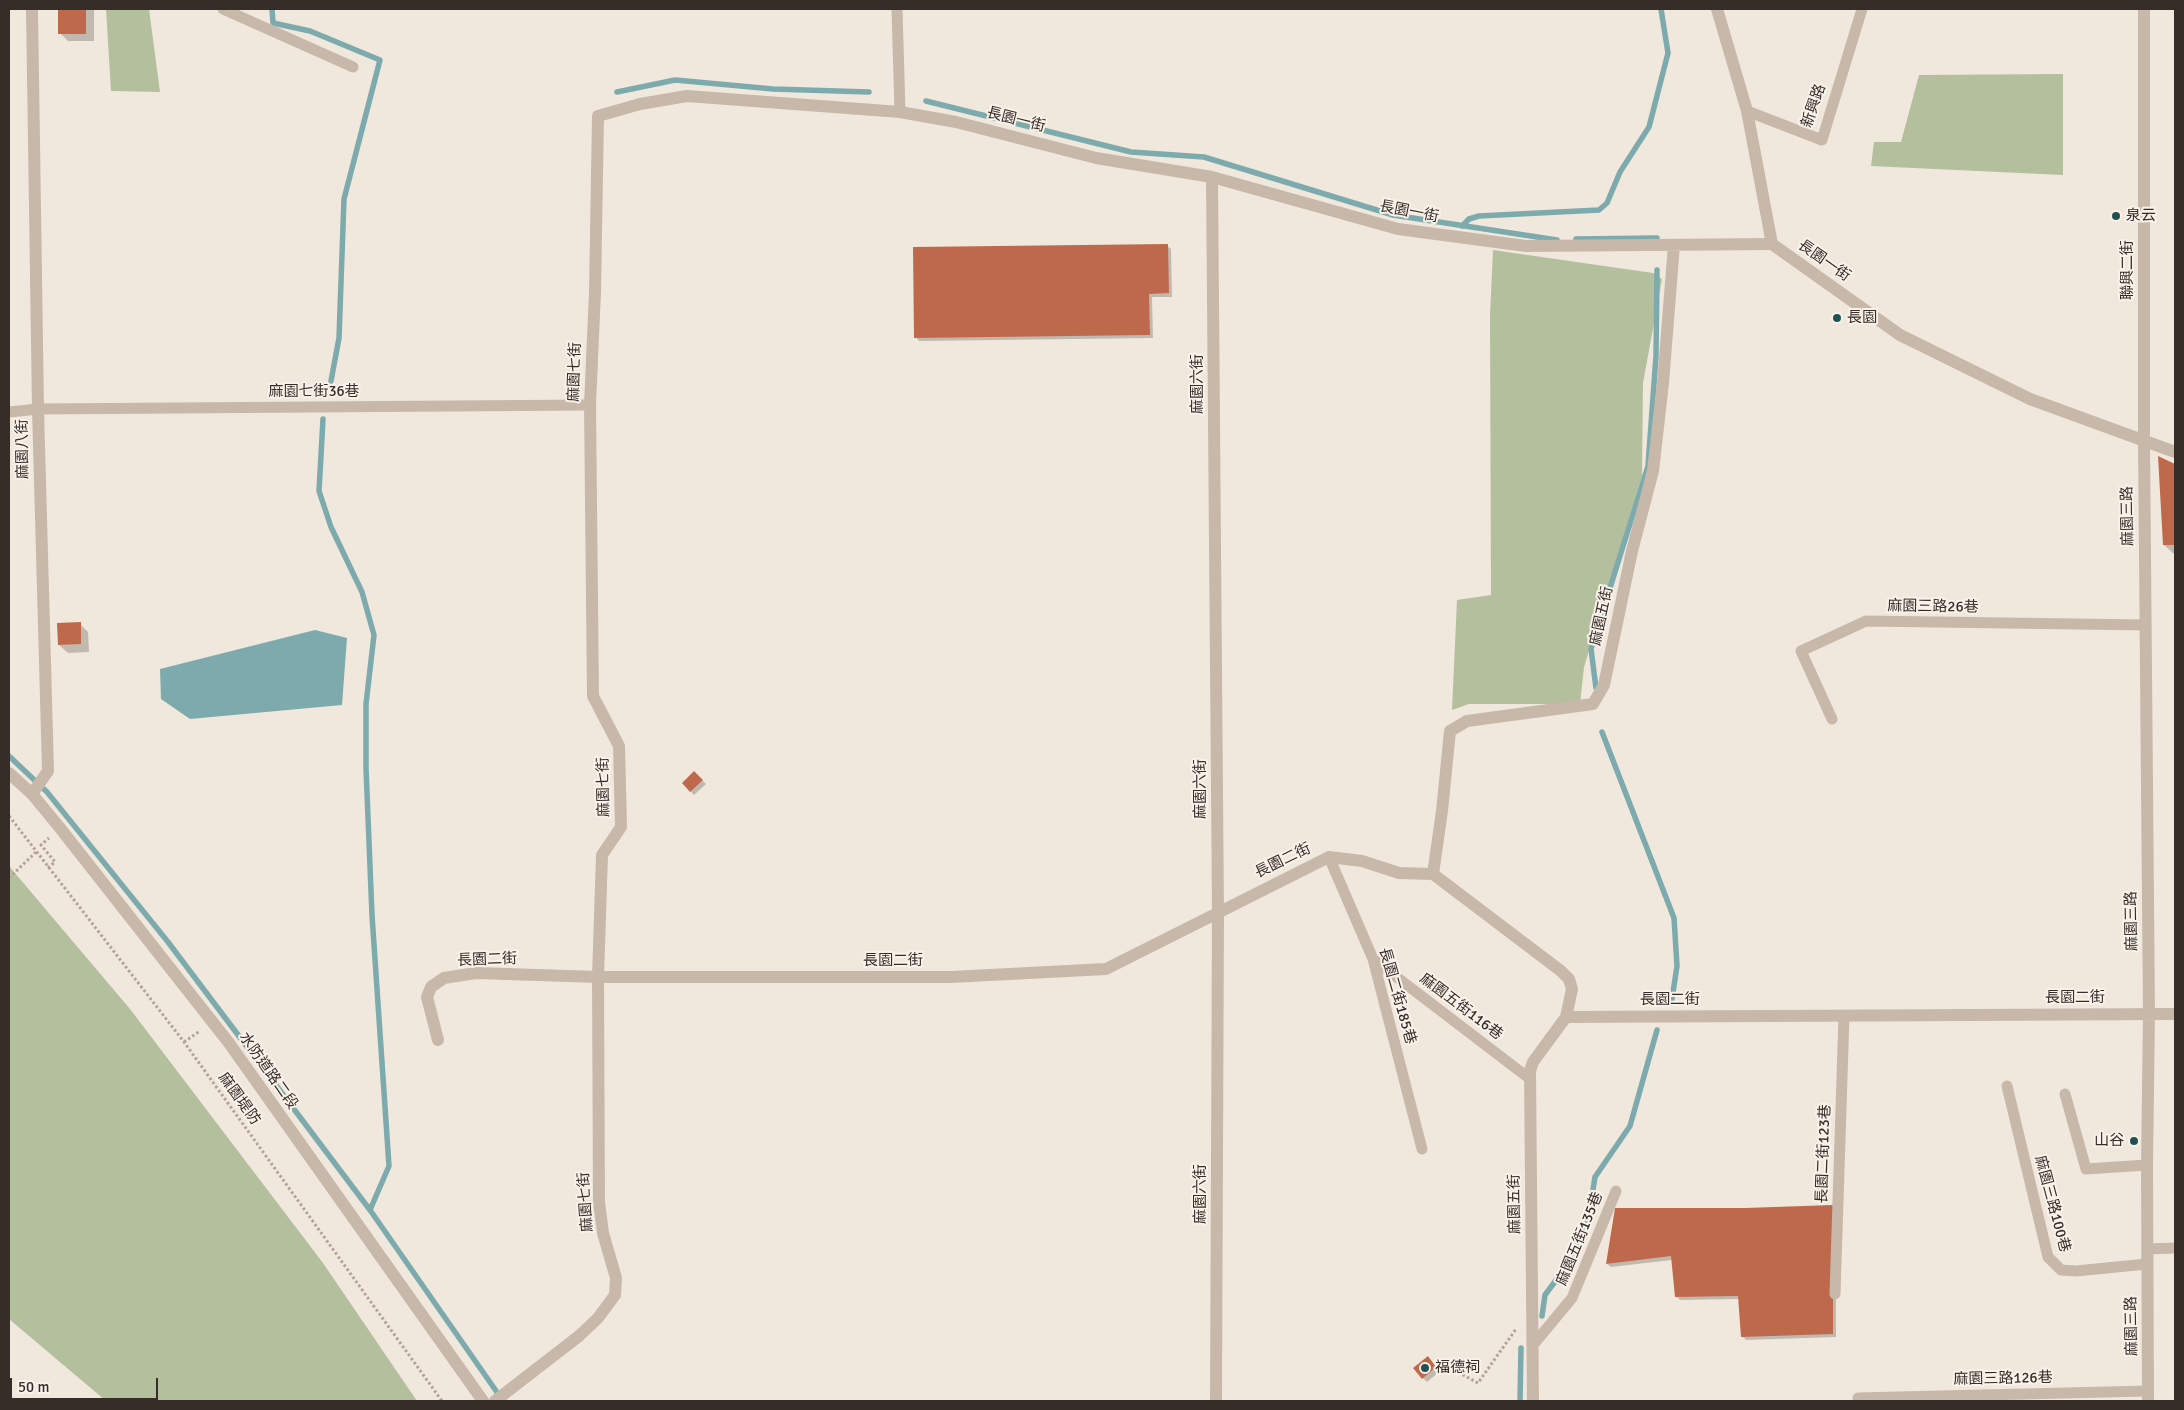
<!DOCTYPE html>
<html>
<head>
<meta charset="utf-8">
<style>
  body { margin:0 }
  #map { position:relative; width:2184px; height:1410px; overflow:hidden; background:#f1e8dd; font-family:Signika,sans-serif }
  canvas { display:block }
  .frame { position:absolute; inset:0; border:10px solid #362d29; pointer-events:none }
  .scale { position:absolute; left:10px; top:1378px; width:148px; height:22px; box-sizing:border-box; border:2px solid #362d29; border-top:0; padding-left:6px; font-size:15px; line-height:18px; white-space:nowrap; color:#362d29; -webkit-text-stroke:4px #f9f2e9; paint-order:stroke }
</style>
</head>
<body>
<div id="map">
<canvas width="2184" height="1410"></canvas>
<div class="frame"></div>
<div class="scale">50 m</div>
</div>
<script>
const ctx = document.querySelector('canvas').getContext('2d');
ctx.lineJoin = 'round';
function fillPath(path, color) {
  ctx.fillStyle = color;
  ctx.fill(path, 'evenodd');
}
function poly(rows) {
  const path = new Path2D();
  for (const r of rows) {
    path.moveTo(r[0], r[1]);
    for (let i = 2; i < r.length; i += 2) path.lineTo(r[i], r[i + 1]);
  }
  return path;
}
function stroke(path, color, width, dash) {
  ctx.strokeStyle = color;
  ctx.lineWidth = width;
  ctx.lineCap = dash ? 'butt' : 'round';
  ctx.setLineDash(dash || []);
  ctx.stroke(path);
}
function write(font, color, halo, rows, align = 'center') {
  ctx.font = font + ' Signika,"Noto Sans TC",sans-serif';
  ctx.lineWidth = 4;
  ctx.setLineDash([]);
  ctx.textBaseline = 'middle';
  ctx.strokeStyle = halo;
  ctx.fillStyle = color;
  for (const [text, x, y, turn = 0] of rows) {
    ctx.save();
    ctx.translate(x, y);
    ctx.rotate((+turn || 0) * Math.PI / 180);
    ctx.textAlign = isNaN(turn) ? turn : align;
    if (halo) ctx.strokeText(text, 0, 0);
    ctx.fillText(text, 0, 0);
    ctx.restore();
  }
}
fillPath(poly([
  [106,9,149,9,160,92,111,91],
  [2063,74,2063,175,1871,166,1874,142,1901,142,1919,75],
  [1493,250,1653,273,1662,279,1643,383,1642,476,1584,667,1580,704,1469,704,1452,710,1457,600,1491,595,1490,316],
  [9,866,130,1009,323,1263,417,1401,106,1401,9,1319]
]), '#b4bf9e');
fillPath(poly([
  [315,630,347,638,342,705,190,719,161,699,160,669]
]), '#7daaac');
fillPath(poly([
  [60,9,94,9,94,41,68,41,60,33],
  [1167,246,1171,249,1172,297,1152,297,1153,338,919,341,916,337],
  [2159,458,2175,465,2175,555,2164,545],
  [80,624,88,632,89,652,68,653,59,645],
  [694,773,706,784,694,795,683,783],
  [1836,1210,1836,1337,1746,1340,1742,1336,1739,1299,1680,1300,1676,1296,1672,1260,1611,1267,1607,1264],
  [1431,1362,1439,1372,1427,1382,1423,1378]
]), '#0003');
stroke(poly([
  [272,9,273,23,310,31,380,60,344,199,339,338,331,381],
  [617,92,675,80,773,89,869,92],
  [926,101,1131,152,1204,157,1393,215,1557,240],
  [1462,226,1469,219,1479,216,1599,210,1607,203,1620,172,1649,127,1668,53,1661,9],
  [1576,239,1657,238],
  [323,419,319,491,331,527,362,592,374,635,366,704,366,768,372,915,389,1166,370,1210],
  [1596,688,1591,649,1648,466,1656,356,1657,270],
  [1602,732,1674,918,1677,966,1672,999],
  [9,756,47,792,168,942,370,1210,501,1398],
  [1542,1316,1545,1295,1565,1268,1588,1221,1595,1177,1630,1126,1657,1030],
  [1520,1401,1521,1348]
]), '#7daaac', 5.5);
fillPath(poly([
  [58,9,86,9,86,34,58,34],
  [1168,244,1169,293,1149,294,1150,335,914,338,913,247],
  [2158,456,2175,464,2175,545,2163,545],
  [81,622,81,644,58,645,57,623],
  [694,771,703,780,690,792,682,783],
  [1833,1205,1833,1334,1741,1337,1738,1296,1675,1297,1671,1256,1606,1264,1615,1208,1745,1208],
  [1428,1356,1436,1367,1422,1379,1413,1368]
]), '#bf694c');
stroke(poly([
  [9,816,184,1042,442,1401],
  [48,868,55,862,41,845,49,838],
  [9,878,36,852],
  [184,1042,200,1031],
  [1445,1365,1478,1383,1516,1329]
]), '#b4a294', 3, [2.5, 2.5]);
stroke(poly([
  [223,9,353,67],
  [897,9,900,112],
  [1747,111,1822,140,1862,9],
  [9,412,38,409,590,405],
  [1832,719,1801,651,1866,621,2146,625],
  [1329,857,1373,959,1422,1149],
  [1373,959,1530,1079],
  [2007,1086,2048,1257,2061,1270,2076,1271,2147,1264],
  [2065,1094,2086,1169,2147,1165],
  [2147,1249,2175,1248],
  [1835,1294,1844,1016],
  [1533,1345,1572,1298,1616,1191],
  [1858,1398,2148,1391]
]), '#c8b8a9', 11);
stroke(poly([
  [32,9,38,409,48,771,32,794],
  [2144,9,2144,441,2149,1014,2147,1165,2148,1401],
  [1212,177,1218,912,1216,1401],
  [1433,874,1442,811,1450,731,1467,721,1593,704,1604,685,1632,551,1653,471,1663,383,1674,245],
  [1566,1017,2175,1014],
  [438,1040,427,997,431,987,444,978,476,973,598,977,951,977,1106,969,1329,857,1362,861,1399,873,1433,874,1561,971,1569,979,1572,989,1566,1017,1533,1062,1530,1071,1533,1401],
  [495,1401,579,1336,598,1318,615,1295,616,1278,603,1233,599,1202,598,977,602,855,621,827,619,746,593,696,590,405,595,292,598,116,640,104,687,96,900,112,956,122,1096,158,1212,177,1398,229,1526,246,1772,244]
]), '#c8b8a9', 12);
stroke(poly([
  [1717,9,1747,111,1772,244,1900,335,2030,399,2175,452],
  [9,773,32,794,60,828,229,1043,483,1401]
]), '#c8b8a9', 12);
for (const [x, y, r, color] of [
  [2116,216,5,"#205255"],
  [1837,318,5,"#205255"],
  [2134,1141,5,"#205255"],
  [1425,1368,5,"#205255"]
]) {
  const dot = new Path2D();
  dot.arc(x, y, r, 0, 2 * Math.PI);
  ctx.fillStyle = color;
  ctx.fill(dot);
  stroke(dot, '#f9f2e9', 2);
}
write('15px', '#362d29', '#f9f2e9', [
  ["新興路",1814,106,-71],
  ["長園一街",1016,120,14],
  ["長園一街",1409,212,11],
  ["長園一街",1824,261,35],
  ["聯興二街",2128,270,-90],
  ["麻園七街",575,372,-88],
  ["麻園六街",1198,384,-90],
  ["麻園七街36巷",314,392],
  ["麻園八街",23,449,-91],
  ["麻園三路",2128,516,-91],
  ["麻園三路26巷",1933,607,1],
  ["麻園五街",1602,616,-78],
  ["麻園七街",604,787,-91],
  ["麻園六街",1201,789,-90],
  ["長園二街",1283,861,-26],
  ["麻園三路",2132,921,-91],
  ["長園二街",487,960,-2],
  ["長園二街",893,961],
  ["長園二街185巷",1397,996,74],
  ["長園二街",2075,998],
  ["長園二街",1670,1000],
  ["麻園五街116巷",1461,1007,37],
  ["水防道路二段",268,1071,55],
  ["麻園堤防",239,1099,54],
  ["長園二街123巷",1824,1154,-88],
  ["麻園六街",1201,1194,-90],
  ["麻園七街",586,1202,-94],
  ["麻園五街",1515,1204,-91],
  ["麻園三路100巷",2052,1204,75],
  ["麻園五街135巷",1580,1239,-68],
  ["麻園三路",2132,1326,-91],
  ["麻園三路126巷",2003,1379,-1]
]);
write('15px', '#362d29', '#f9f2e9', [
  ["泉云",2126,216],
  ["長園",1847,318],
  ["山谷",2124,1141,"right"],
  ["福德祠",1435,1368]
], 'left');
</script>
</body>
</html>
